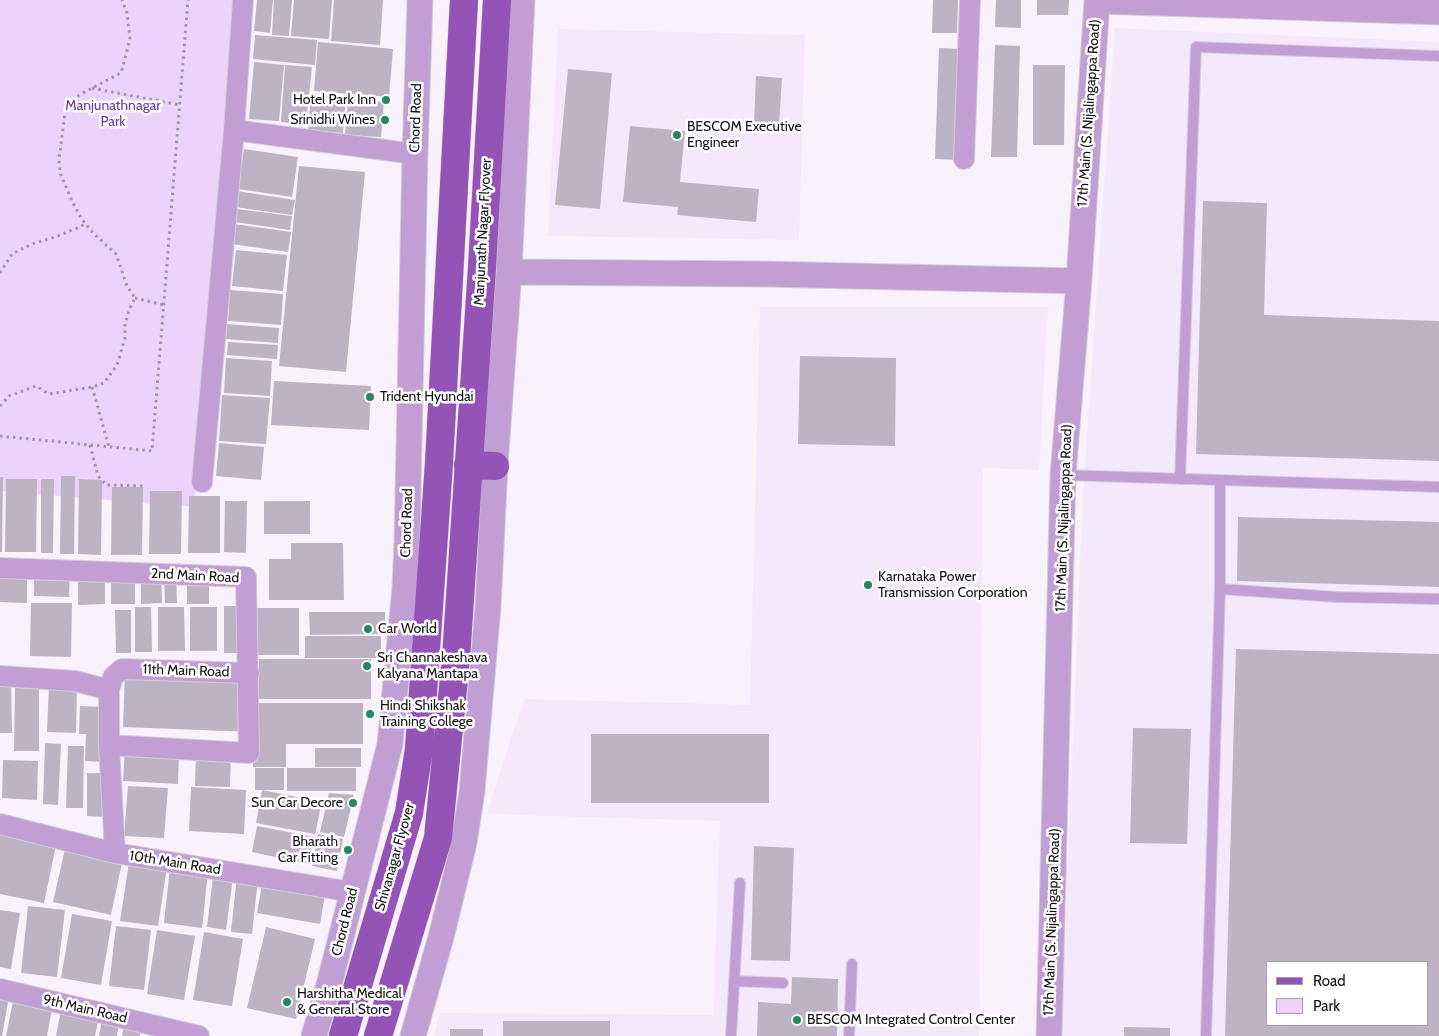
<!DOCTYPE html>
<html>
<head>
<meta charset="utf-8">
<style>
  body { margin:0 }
  #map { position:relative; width:1439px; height:1036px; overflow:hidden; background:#f9f2fd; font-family:Cabin,sans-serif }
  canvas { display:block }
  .legend { position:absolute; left:1266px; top:961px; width:162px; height:65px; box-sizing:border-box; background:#fff; border:1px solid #a19fa2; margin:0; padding:6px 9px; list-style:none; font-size:15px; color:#130f16 }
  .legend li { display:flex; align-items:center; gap:10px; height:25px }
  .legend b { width:25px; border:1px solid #a19fa2 }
</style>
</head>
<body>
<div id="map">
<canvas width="1439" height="1036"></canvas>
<ul class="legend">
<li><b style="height:6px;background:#9453b6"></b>Road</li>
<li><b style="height:14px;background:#ecd2fc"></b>Park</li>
</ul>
</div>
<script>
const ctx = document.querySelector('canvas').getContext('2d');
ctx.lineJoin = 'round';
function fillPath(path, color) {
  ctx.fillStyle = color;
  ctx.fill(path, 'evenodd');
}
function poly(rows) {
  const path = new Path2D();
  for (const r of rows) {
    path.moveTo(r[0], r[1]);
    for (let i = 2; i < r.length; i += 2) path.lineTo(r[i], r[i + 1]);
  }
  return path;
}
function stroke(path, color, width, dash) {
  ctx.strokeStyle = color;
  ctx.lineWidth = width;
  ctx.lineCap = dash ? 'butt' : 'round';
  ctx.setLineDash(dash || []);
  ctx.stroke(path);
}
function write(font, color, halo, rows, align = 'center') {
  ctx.font = font + ' Cabin,sans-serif';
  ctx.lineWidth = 5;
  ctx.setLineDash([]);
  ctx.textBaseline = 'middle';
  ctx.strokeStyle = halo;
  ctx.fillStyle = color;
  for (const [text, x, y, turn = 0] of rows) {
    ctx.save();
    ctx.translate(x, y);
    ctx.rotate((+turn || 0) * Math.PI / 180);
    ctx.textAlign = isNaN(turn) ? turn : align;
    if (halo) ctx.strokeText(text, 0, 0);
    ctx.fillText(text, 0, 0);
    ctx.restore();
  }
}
fillPath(poly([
  [1115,28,1439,42,1439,1036,1061,1036,1083,493],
  [1268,962,1428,962,1428,1025,1268,1025],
  [558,29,805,35,799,240,548,236],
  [760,307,1048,307,1039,470,983,468,979,1036,434,1036,440,1013,713,1015,720,821,487,814,512,734,525,699,750,705]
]), '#f5e8fd');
fillPath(poly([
  [0,0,236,0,194,507,0,491]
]), '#ecd2fc');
fillPath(poly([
  [257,0,273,0,270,33,254,31],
  [274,0,292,0,289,36,272,35],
  [294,0,332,0,329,39,291,36],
  [334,0,383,0,380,45,331,41],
  [933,0,958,0,957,33,932,33],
  [996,0,1021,0,1021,28,995,27],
  [1037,0,1069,0,1068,15,1037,15],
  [255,35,317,40,315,65,253,59],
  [318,42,393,49,389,97,314,91],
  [995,45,1020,46,1017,157,991,157],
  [939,48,964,49,961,160,935,159],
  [254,62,284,65,279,121,249,119],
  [285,65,312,67,306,125,281,122],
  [1033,65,1065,65,1064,145,1033,145],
  [568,69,612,73,600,209,555,205],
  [756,76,782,78,779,125,754,123],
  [311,94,346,97,343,133,308,130],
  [348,99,384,102,381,137,345,135],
  [630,126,685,131,680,182,759,189,756,222,677,215,678,207,623,202],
  [244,149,298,157,292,197,238,189],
  [299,166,365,172,346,372,279,366],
  [237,191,295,200,292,215,235,207],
  [1203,201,1267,203,1264,315,1439,321,1439,461,1196,454],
  [237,209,292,216,290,230,235,222],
  [234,224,291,232,288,252,231,244],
  [236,250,287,255,283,291,232,286],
  [230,290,283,294,281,325,228,321],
  [227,324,279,328,278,343,226,339],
  [228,342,278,345,277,359,227,355],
  [800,356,896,358,895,446,798,444],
  [226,358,272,361,270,396,224,393],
  [274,381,371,386,369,430,271,425],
  [222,395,270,398,266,444,219,441],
  [219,443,264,447,261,480,216,476],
  [61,476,75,476,74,554,60,554],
  [0,477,3,477,2,552,0,552],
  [6,479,37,479,36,552,5,552],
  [41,479,54,479,53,553,41,553],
  [79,479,102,480,101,555,78,554],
  [112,487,143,487,142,555,111,555],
  [150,491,182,491,181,554,149,554],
  [189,496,220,496,220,553,188,553],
  [225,501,247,501,246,553,224,552],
  [264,501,310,501,310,534,264,534],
  [1238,517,1439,522,1439,587,1237,581],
  [291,543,343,543,344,600,269,600,269,559,291,559],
  [34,567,70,568,69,597,34,596],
  [105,567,105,604,78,605,78,568],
  [111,568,135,568,135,604,111,604],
  [0,570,27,571,27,603,0,602],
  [141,571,161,571,162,603,141,604],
  [164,571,176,571,177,603,165,603],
  [187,571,209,571,209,604,187,604],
  [31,603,72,603,71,657,30,656],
  [224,606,251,606,251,653,224,653],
  [135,607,151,607,152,652,135,652],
  [158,607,184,607,185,651,158,651],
  [190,607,217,607,217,651,190,651],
  [255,608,299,608,299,655,255,655],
  [115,610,131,610,131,653,116,653],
  [309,612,385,612,385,634,310,635],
  [305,636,381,636,381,658,305,658],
  [1236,649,1439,654,1439,1036,1225,1036],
  [1268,962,1428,962,1428,1025,1268,1025],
  [259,659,371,659,371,699,259,699],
  [125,672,254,676,252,732,123,727],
  [0,679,11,679,12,733,0,733],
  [15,684,39,684,39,751,14,751],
  [49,684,77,685,76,733,47,732],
  [259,703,363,703,363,744,286,744,286,767,253,767,253,744,259,744],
  [80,706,105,707,103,762,85,761,86,734,79,734],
  [1133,728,1191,729,1187,844,1130,843],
  [591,734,769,734,769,803,591,803],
  [45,743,61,744,58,805,43,804],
  [68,746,84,746,83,808,66,808],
  [125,748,179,751,178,784,123,781],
  [315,748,361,748,361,767,315,767],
  [196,750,231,751,230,787,195,786],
  [3,760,38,761,37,800,2,798],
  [255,768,284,768,284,790,255,790],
  [287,768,356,768,356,791,287,791],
  [87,773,105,773,104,817,87,816],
  [128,786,168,788,164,838,124,836],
  [191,787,246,790,244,834,189,831],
  [262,790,322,802,315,834,256,823],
  [329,793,354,795,344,837,320,832],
  [257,826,314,837,308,864,252,852],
  [0,832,58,836,44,903,0,894],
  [318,834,343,839,337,871,312,866],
  [68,836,125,848,111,915,53,902],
  [754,846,794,848,790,961,751,960],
  [131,849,169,854,158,926,120,921],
  [171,858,209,863,202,928,164,923],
  [215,860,235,862,226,930,207,927],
  [238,866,259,869,252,934,231,932],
  [264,872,327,883,320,924,257,913],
  [28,906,65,910,57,977,21,973],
  [0,910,20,913,11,969,0,967],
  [72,914,112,921,101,985,61,978],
  [116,926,151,930,144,990,109,986],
  [266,927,315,939,296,1019,247,1008],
  [157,930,195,936,184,1000,147,994],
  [204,932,243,939,232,1006,193,1000],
  [792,977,838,979,837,1036,757,1036,758,1002,791,1004],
  [0,989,10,991,2,1036,0,1036],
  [15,991,54,998,47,1036,6,1036],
  [62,1005,100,1011,95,1036,56,1036],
  [103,1015,120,1019,117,1036,99,1036],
  [125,1018,142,1021,140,1036,122,1036],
  [503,1021,610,1021,610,1036,503,1036],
  [1124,1027,1170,1028,1170,1036,1124,1036],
  [450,1029,483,1029,483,1036,450,1036]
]), '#beb2c5');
const service = poly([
  [1063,475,1439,487],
  [1180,479,1196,47,1439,56],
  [1220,589,1220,481],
  [734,981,783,983],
  [731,1036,740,883],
  [849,1036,852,964],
  [1206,1036,1220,589,1337,597,1439,599]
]);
const minor = poly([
  [243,0,234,130,415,154],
  [964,159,970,0],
  [202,482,234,130],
  [0,568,246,577,249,753,109,745,115,853],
  [0,676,75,681,109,690],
  [109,745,109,690,113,677,122,669,249,673],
  [0,824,115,853,352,892],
  [0,989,199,1036]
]);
const tertiary = poly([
  [1097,1,1439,12],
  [509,272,764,274,1079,281],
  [314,1036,330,981,390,744,405,587,407,542,415,154,420,0],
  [413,1036,441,937,464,843,472,791,488,607,495,466,509,272,522,0],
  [1049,1036,1063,475,1079,281,1097,0]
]);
const primary = poly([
  [468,465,495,466],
  [343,1036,409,813,419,749,439,463,464,0],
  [378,1036,438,838,456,658,482,268,497,0]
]);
stroke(service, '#d4ced8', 12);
stroke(minor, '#d4ced8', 22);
stroke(tertiary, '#d4ced8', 27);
stroke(primary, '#d4ced8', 29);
stroke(poly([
  [92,88,180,105],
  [0,273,12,254,32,244,58,236,86,224],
  [135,298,164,305],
  [92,387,109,447],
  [0,406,9,396,36,386,49,394,92,387,104,383,117,365,125,338,125,324,130,308,135,298,127,286,116,254,93,233,81,218,72,201,60,173,59,160,65,113,79,95,121,73,130,39,127,13,122,0],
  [0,436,152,451,188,0],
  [90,445,98,476,106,485,146,486]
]), '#9e98a2', 3, [2.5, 4]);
stroke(service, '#c19fd5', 10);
stroke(minor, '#c19fd5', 20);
stroke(tertiary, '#c19fd5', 25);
stroke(primary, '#9453b6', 28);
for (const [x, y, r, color] of [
  [386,100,5,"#248760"],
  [385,120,5,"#248760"],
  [677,135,5,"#248760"],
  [370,397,5,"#248760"],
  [868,585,5,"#248760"],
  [368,629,5,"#248760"],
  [367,666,5,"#248760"],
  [370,714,5,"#248760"],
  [353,803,5,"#248760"],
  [348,850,5,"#248760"],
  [287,1002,5,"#248760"],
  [797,1020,5,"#248760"]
]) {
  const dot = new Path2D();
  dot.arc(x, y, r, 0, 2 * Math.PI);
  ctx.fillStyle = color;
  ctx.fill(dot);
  stroke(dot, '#fff', 2);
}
write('14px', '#130f16', '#fff', [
  ["Hotel Park Inn",376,100,"right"],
  ["Srinidhi Wines",375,120,"right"],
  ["BESCOM Executive",687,127],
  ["Engineer",687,143],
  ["Trident Hyundai",380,397],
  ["Karnataka Power",878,577],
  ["Transmission Corporation",878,593],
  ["Car World",378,629],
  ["Sri Channakeshava",377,658],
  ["Kalyana Mantapa",377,674],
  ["Hindi Shikshak",380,706],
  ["Training College",380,722],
  ["Sun Car Decore",343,803,"right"],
  ["Bharath",338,842,"right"],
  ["Car Fitting",338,858,"right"],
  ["Harshitha Medical",297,994],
  ["& General Store",297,1010],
  ["BESCOM Integrated Control Center",807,1020]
], 'left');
write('14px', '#753596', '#fff', [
  ["Manjunathnagar",113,106],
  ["Park",113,122]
]);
write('14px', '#130f16', '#fff', [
  ["17th Main (S. Nijalingappa Road)",1089,113,-86],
  ["Chord Road",416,118,-88],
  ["Manjunath Nagar Flyover",483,232,-87],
  ["17th Main (S. Nijalingappa Road)",1064,518,-88],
  ["Chord Road",407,523,-88],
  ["2nd Main Road",195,576,3],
  ["11th Main Road",186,671,2],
  ["Shivanagar Flyover",395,857,-74],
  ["10th Main Road",175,863,9],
  ["Chord Road",345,922,-76],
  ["17th Main (S. Nijalingappa Road)",1052,922,-88],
  ["9th Main Road",85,1009,13]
]);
</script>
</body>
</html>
